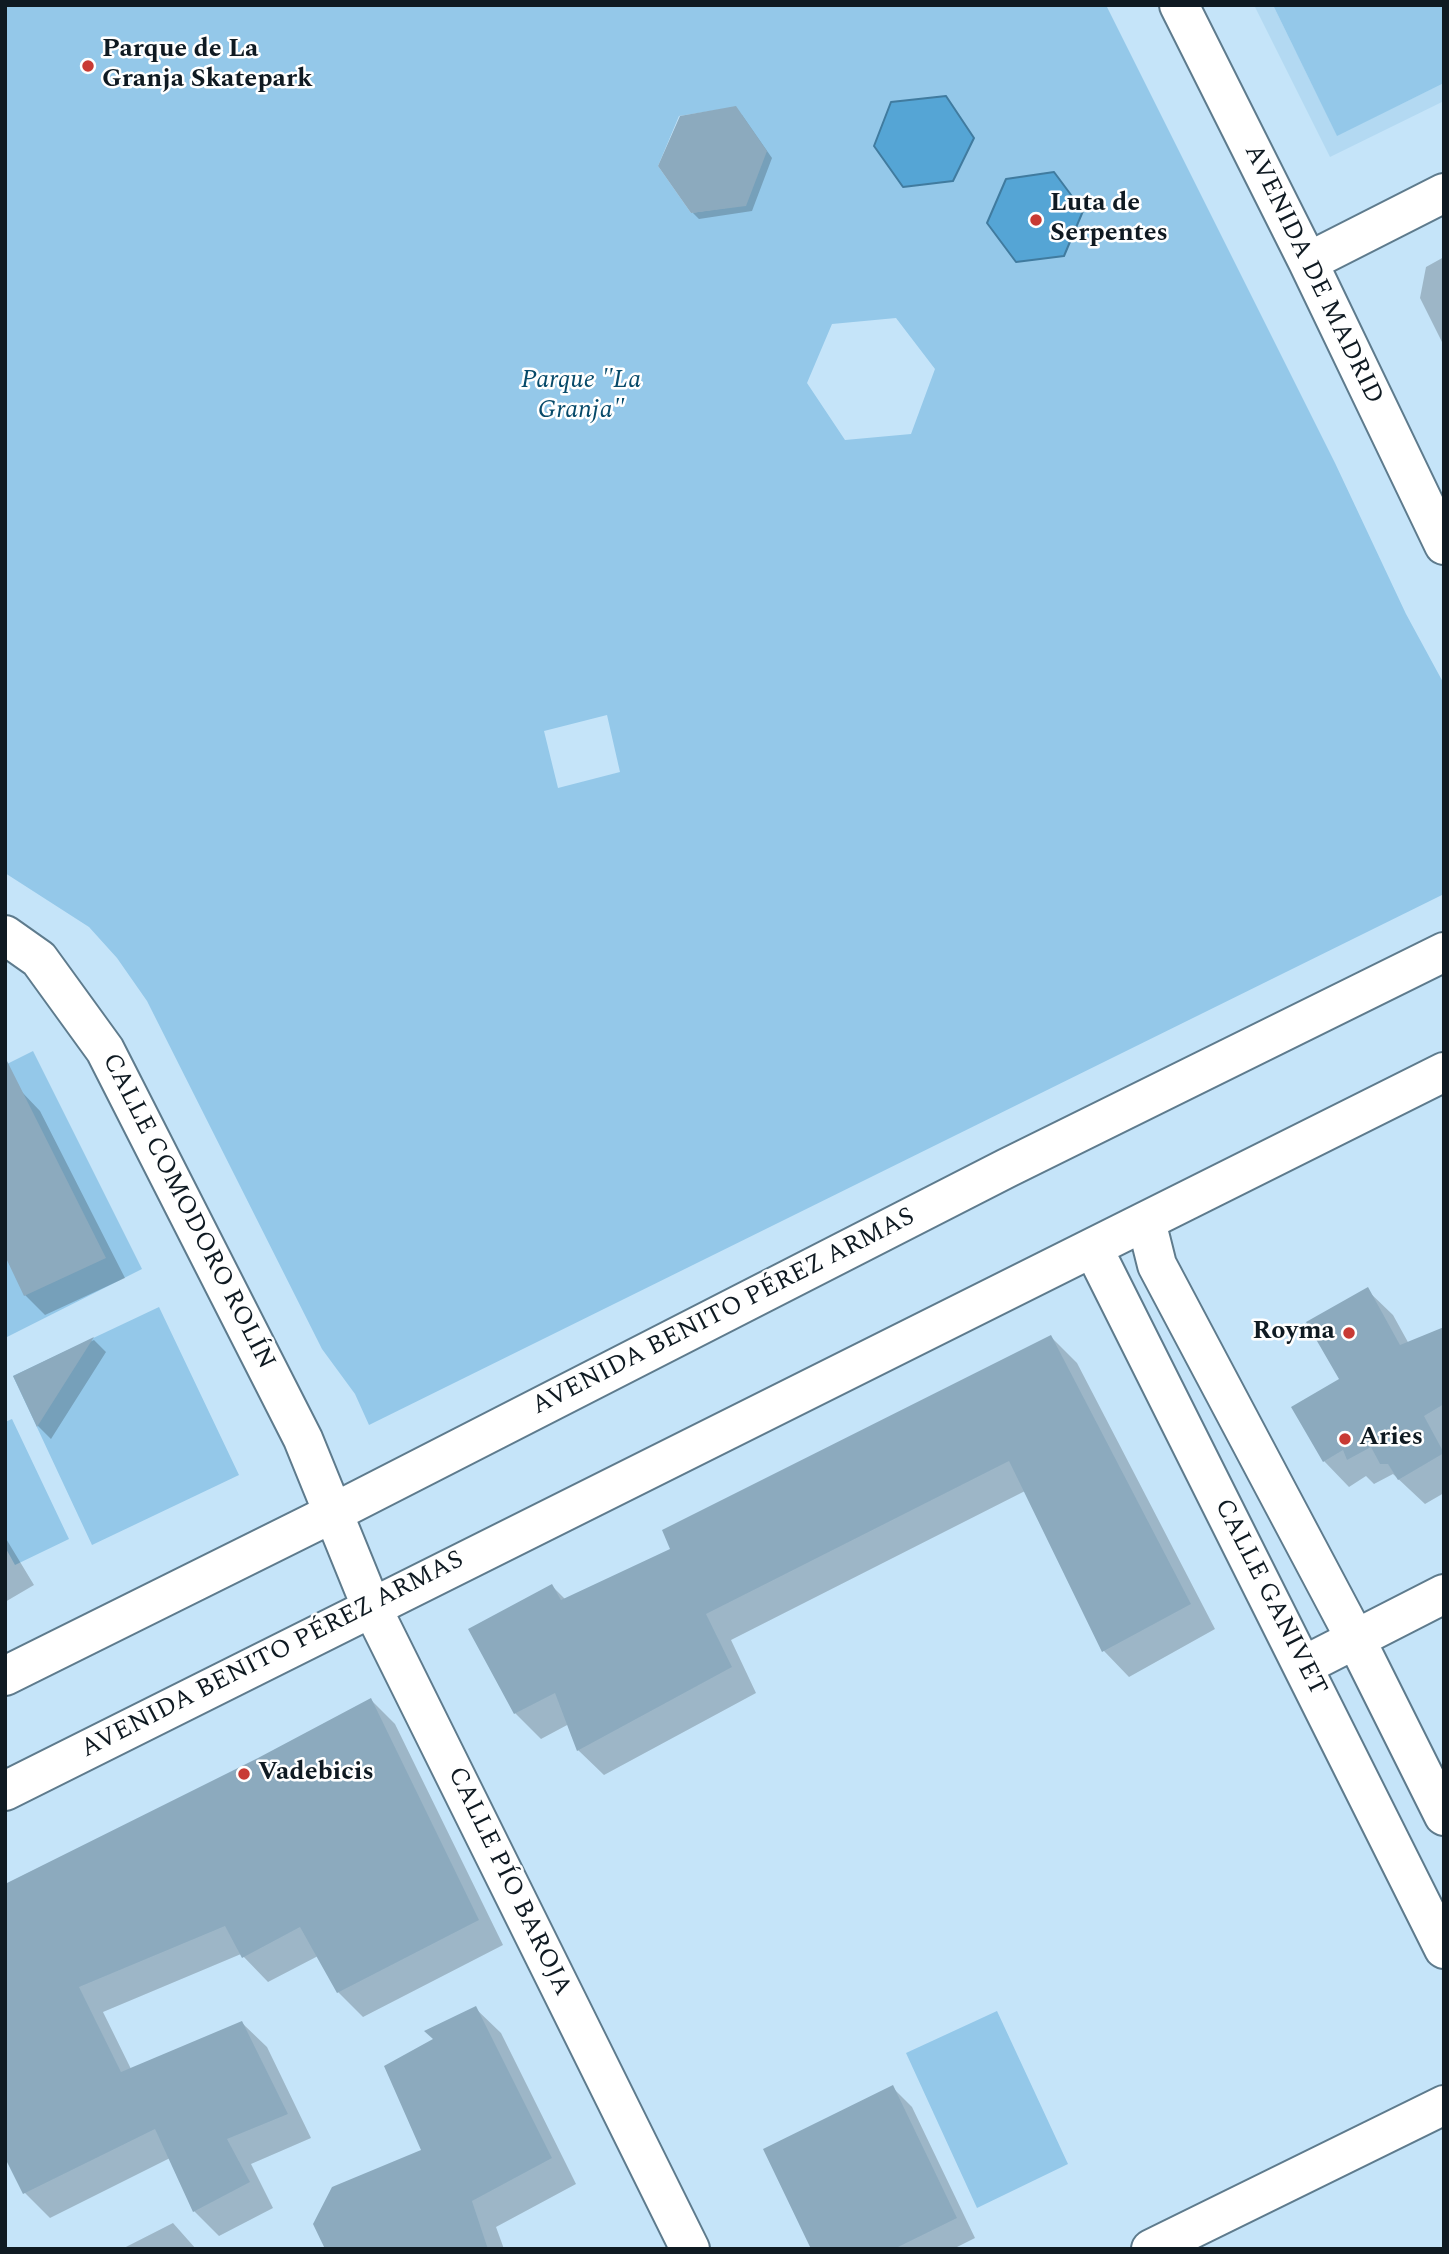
<!DOCTYPE html>
<html>
<head>
<meta charset="utf-8">
<style>
  body { margin:0 }
  #map { position:relative; width:1449px; height:2254px; overflow:hidden; background:#c5e4f9; font-family:Spectral,serif }
  canvas { display:block }
  .frame { position:absolute; inset:0; border:7px solid #0f1a22; pointer-events:none }
</style>
</head>
<body>
<div id="map">
<canvas width="1449" height="2254"></canvas>
<div class="frame"></div>
</div>
<script>
const ctx = document.querySelector('canvas').getContext('2d');
ctx.lineJoin = 'round';
function fillPath(path, color) {
  ctx.fillStyle = color;
  ctx.fill(path, 'evenodd');
}
function poly(rows) {
  const path = new Path2D();
  for (const r of rows) {
    path.moveTo(r[0], r[1]);
    for (let i = 2; i < r.length; i += 2) path.lineTo(r[i], r[i + 1]);
  }
  return path;
}
function stroke(path, color, width, dash) {
  ctx.strokeStyle = color;
  ctx.lineWidth = width;
  ctx.lineCap = dash ? 'butt' : 'round';
  ctx.setLineDash(dash || []);
  ctx.stroke(path);
}
function write(font, color, halo, rows, align = 'center') {
  ctx.font = font + ' Spectral,serif';
  ctx.lineWidth = 5;
  ctx.setLineDash([]);
  ctx.textBaseline = 'middle';
  ctx.strokeStyle = halo;
  ctx.fillStyle = color;
  for (const [text, x, y, turn = 0] of rows) {
    ctx.save();
    ctx.translate(x, y);
    ctx.rotate((+turn || 0) * Math.PI / 180);
    ctx.textAlign = isNaN(turn) ? turn : align;
    if (halo) ctx.strokeText(text, 0, 0);
    ctx.fillText(text, 0, 0);
    ctx.restore();
  }
}
fillPath(poly([
  [1254,5,1273,5,1337,135,1444,83,1444,101,1330,157]
]), '#b3d9f2');
fillPath(poly([
  [5,5,1106,5,1335,463,1406,614,1444,684,1444,894,369,1425,355,1394,322,1349,147,1001,117,958,89,927,5,873],
  [946,96,974,138,891,102],
  [736,107,746,205,691,213,658,166,679,116],
  [896,318,935,369,911,434,845,440,807,383,832,324],
  [607,715,620,772,558,788,544,731],
  [1273,5,1444,5,1444,83,1337,136],
  [33,1051,142,1269,5,1338,5,1065],
  [159,1307,239,1475,92,1545,13,1376],
  [12,1419,69,1539,15,1565,5,1547,5,1422],
  [997,2011,1068,2164,977,2208,906,2053]
]), '#94c8e9');
const water = poly([
  [946,96,974,138,953,181,903,187,874,146,891,102,946,96],
  [1054,172,1083,211,1064,256,1016,262,987,223,1006,179,1054,172]
]);
fillPath(water, '#55a5d5');
stroke(water, '#407b9f', 2);
fillPath(poly([
  [742,115,772,158,752,211,699,219,692,212],
  [1444,257,1444,346,1420,298,1426,267],
  [21,1091,40,1111,125,1278,45,1315,25,1295,5,1251],
  [1367,1290,1393,1315,1409,1344,1444,1332,1444,1493,1425,1504,1393,1474,1374,1484,1366,1476,1349,1487,1324,1461,1341,1380],
  [1051,1337,1077,1363,1215,1629,1129,1677,1104,1651,1025,1491,731,1640,756,1693,604,1775,578,1750,569,1724,541,1739,515,1713,552,1586,566,1600,672,1550],
  [94,1340,106,1352,51,1439,38,1426,15,1377],
  [5,1537,34,1585,5,1602],
  [371,1700,395,1724,503,1945,363,2017,338,1992,318,1956,268,1982,241,1954,103,2012,131,2069,242,2023,267,2047,311,2138,251,2164,273,2208,219,2236,194,2211,170,2158,50,2218,25,2193,5,1886,259,1760],
  [475,2008,501,2033,576,2184,496,2227,504,2249,327,2249,423,2151,436,2040],
  [892,2087,912,2107,975,2238,953,2249,813,2249],
  [173,2223,196,2249,122,2249]
]), '#0003');
fillPath(poly([
  [736,106,767,151,746,206,691,213,658,166,680,116],
  [5,1057,106,1258,24,1296,5,1256],
  [1368,1287,1400,1345,1444,1327,1444,1404,1424,1416,1444,1453,1398,1480,1388,1464,1380,1464,1371,1447,1347,1460,1343,1450,1323,1462,1291,1407,1339,1379,1306,1322],
  [1051,1335,1191,1604,1102,1652,1009,1461,706,1614,732,1667,577,1751,555,1693,514,1714,468,1629,552,1584,561,1600,670,1549,662,1530],
  [94,1337,37,1427,13,1376],
  [371,1698,479,1920,337,1993,300,1927,242,1958,225,1926,79,1987,121,2072,242,2021,288,2114,227,2139,250,2182,193,2212,155,2129,23,2194,5,2158,5,1884,258,1758],
  [476,2006,552,2158,472,2201,488,2249,325,2249,313,2224,332,2187,421,2150,384,2066,433,2039,424,2031],
  [893,2085,957,2218,894,2249,811,2249,763,2149]
]), '#8caabe');
const minor = poly([
  [1179,5,1308,262,1444,545],
  [1308,262,1444,193],
  [5,935,39,959,105,1050,303,1439,371,1606,690,2249],
  [1146,1221,1157,1265,1356,1640,1444,1816],
  [1093,1248,1444,1949],
  [1303,1666,1444,1594],
  [5,1676,333,1513,1007,1168,1444,952],
  [5,1791,1444,1072],
  [1151,2249,1444,2105]
]);
stroke(minor, '#5e7b8d', 42);
stroke(minor, '#fff', 38);
for (const [x, y, r, color] of [
  [88,66,7,"#c83a34"],
  [1036,220,7,"#c83a34"],
  [1349,1333,7,"#c83a34"],
  [1345,1439,7,"#c83a34"],
  [244,1774,7,"#c83a34"]
]) {
  const dot = new Path2D();
  dot.arc(x, y, r, 0, 2 * Math.PI);
  ctx.fillStyle = color;
  ctx.fill(dot);
  stroke(dot, '#fff', 2.5);
}
write('bold 26px', '#0f1a22', '#fff', [
  ["Parque de La",102,51],
  ["Granja Skatepark",102,81],
  ["Luta de",1050,205],
  ["Serpentes",1050,235],
  ["Royma",1335,1333,"right"],
  ["Aries",1359,1439],
  ["Vadebicis",258,1774]
], 'left');
write('26px', '#0f1a22', '#fff', [
  ["AVENIDA DE MADRID",1312,275,64],
  ["CALLE COMODORO ROLÍN",187,1212,63],
  ["AVENIDA BENITO PÉREZ ARMAS",724,1313,-27],
  ["CALLE GANIVET",1269,1598,63],
  ["AVENIDA BENITO PÉREZ ARMAS",273,1656,-27],
  ["CALLE PÍO BAROJA",508,1882,64]
]);
write('italic 26px', '#074a6a', '#fff', [
  ["Parque \"La",581,382],
  ["Granja\"",581,412]
]);
</script>
</body>
</html>
